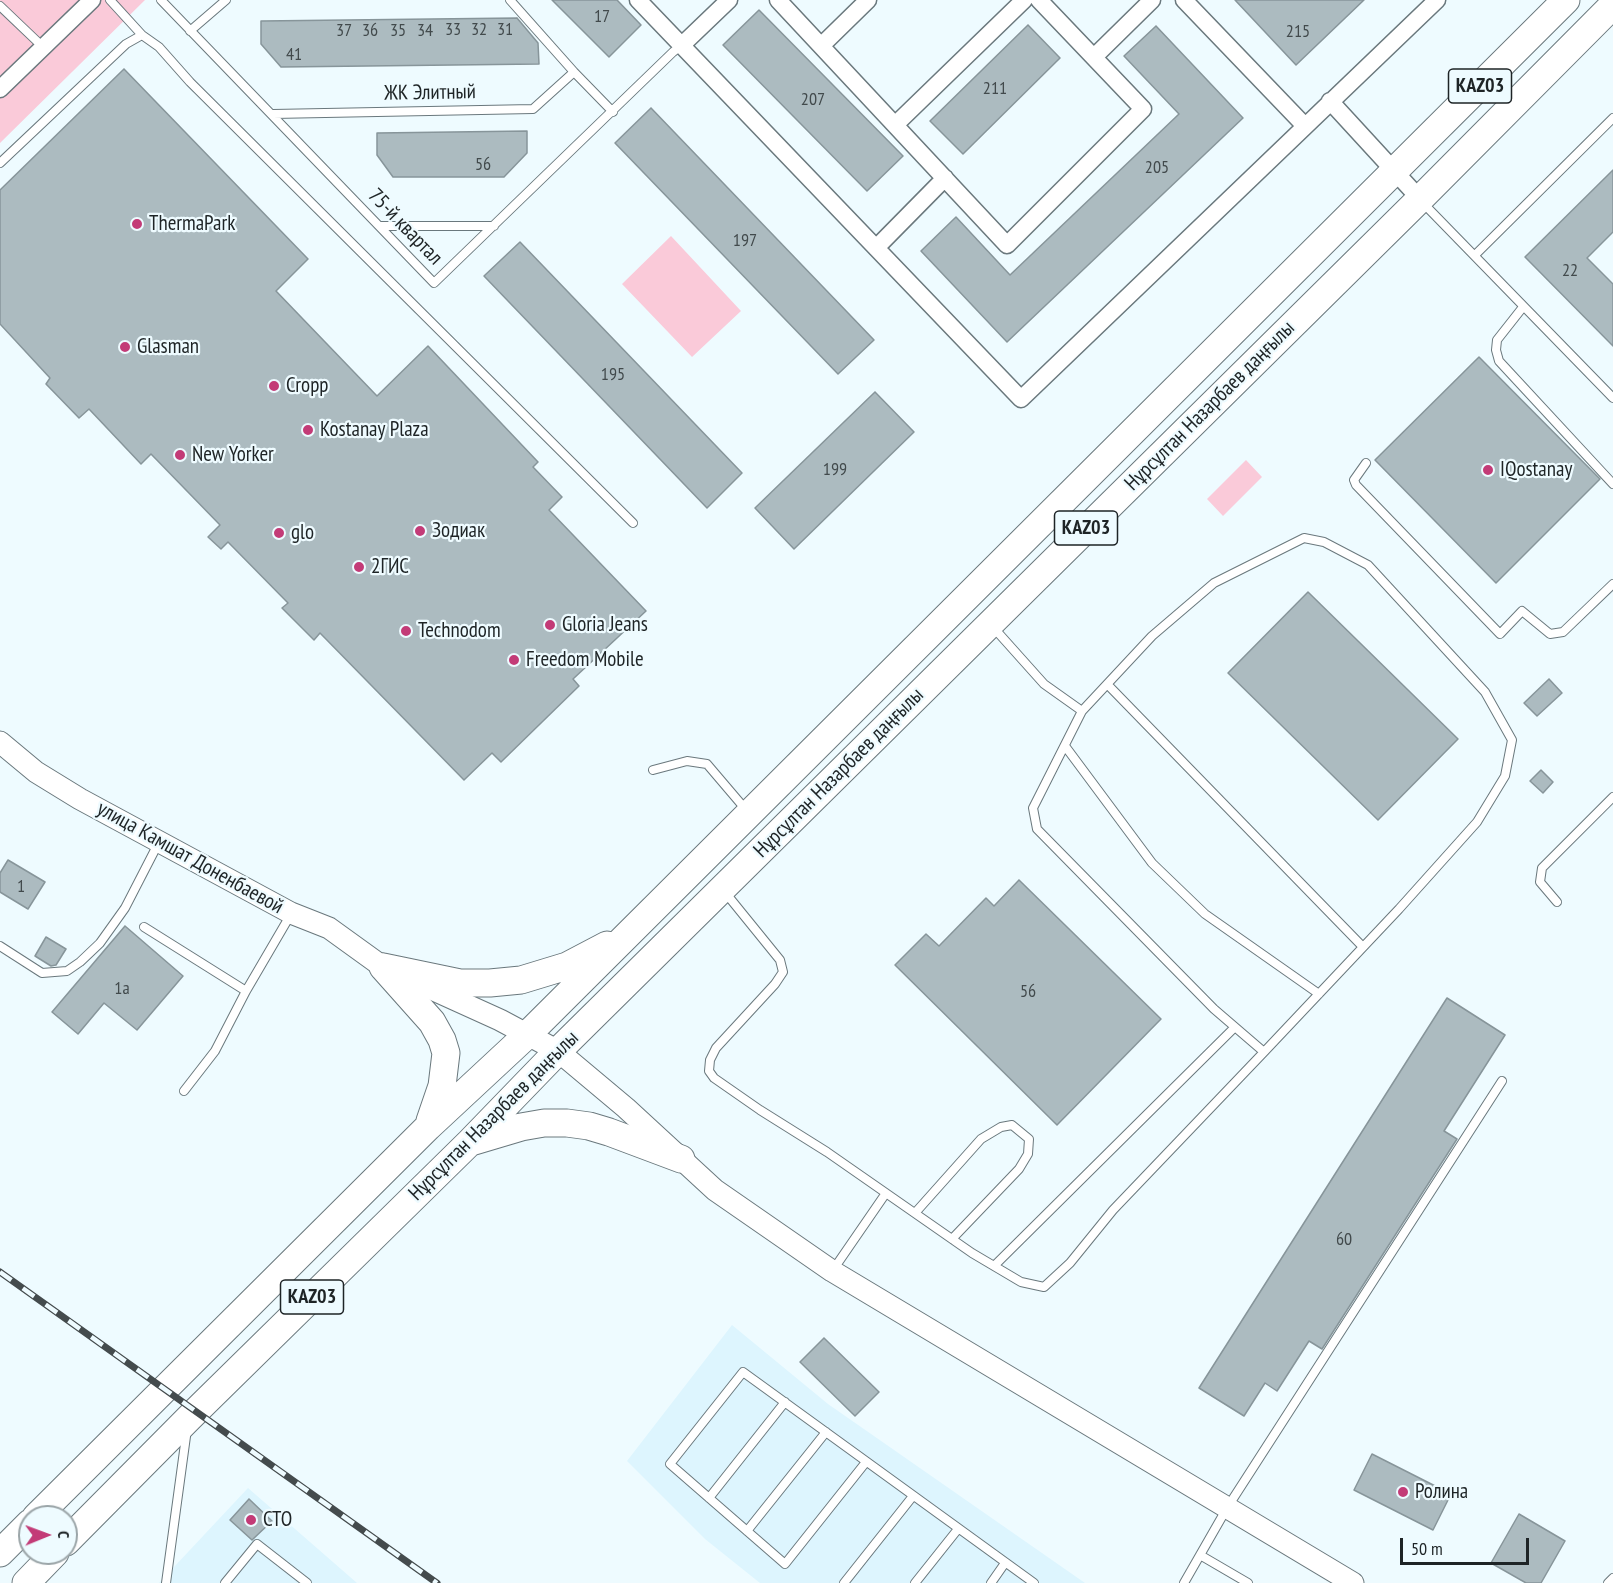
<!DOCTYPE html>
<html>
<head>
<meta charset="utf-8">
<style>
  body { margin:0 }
  #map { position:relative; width:1613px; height:1583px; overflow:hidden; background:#eefbff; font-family:"PT Sans Narrow",sans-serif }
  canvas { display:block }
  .north { position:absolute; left:18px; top:1505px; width:60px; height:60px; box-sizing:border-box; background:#eefbff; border:2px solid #9ba5a8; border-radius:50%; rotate:89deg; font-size:16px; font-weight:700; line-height:24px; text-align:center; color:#1e2426 }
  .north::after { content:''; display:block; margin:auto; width:21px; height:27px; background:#c33b77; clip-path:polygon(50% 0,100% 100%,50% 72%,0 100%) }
  .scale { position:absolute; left:1400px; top:1538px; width:129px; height:27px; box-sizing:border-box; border:3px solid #1e2426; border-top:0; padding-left:8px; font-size:18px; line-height:21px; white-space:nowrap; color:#1e2426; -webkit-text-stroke:4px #eefbff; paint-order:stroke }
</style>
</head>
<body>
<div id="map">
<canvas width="1613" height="1583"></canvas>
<div class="north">С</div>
<div class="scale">50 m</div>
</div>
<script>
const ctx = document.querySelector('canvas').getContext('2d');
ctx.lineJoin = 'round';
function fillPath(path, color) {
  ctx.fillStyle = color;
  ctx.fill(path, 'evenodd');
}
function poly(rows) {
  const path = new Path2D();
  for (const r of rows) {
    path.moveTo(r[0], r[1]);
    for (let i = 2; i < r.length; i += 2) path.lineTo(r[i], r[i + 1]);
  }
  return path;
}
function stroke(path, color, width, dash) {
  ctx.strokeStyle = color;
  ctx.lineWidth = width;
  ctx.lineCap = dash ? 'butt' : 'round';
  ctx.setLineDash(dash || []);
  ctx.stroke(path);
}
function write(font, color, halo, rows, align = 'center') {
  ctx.font = font + ' "PT Sans Narrow",sans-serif';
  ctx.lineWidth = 4.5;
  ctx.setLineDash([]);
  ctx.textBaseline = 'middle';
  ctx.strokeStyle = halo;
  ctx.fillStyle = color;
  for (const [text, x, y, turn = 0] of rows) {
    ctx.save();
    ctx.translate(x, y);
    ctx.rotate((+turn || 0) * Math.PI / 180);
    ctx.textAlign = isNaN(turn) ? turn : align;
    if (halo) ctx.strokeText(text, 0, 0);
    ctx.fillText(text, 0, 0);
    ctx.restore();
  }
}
fillPath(poly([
  [732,1325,828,1404,1085,1583,760,1583,705,1539,627,1461],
  [248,1488,357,1583,159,1583]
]), '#ddf5fe');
fillPath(poly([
  [0,0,145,0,0,143],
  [671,236,741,311,692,357,622,284],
  [1246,460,1262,477,1223,516,1207,499]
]), '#facad9');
const building = poly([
  [552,0,617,0,641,25,609,57,552,0],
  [1235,0,1364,0,1296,65,1235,0],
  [759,10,903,156,867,191,723,45,759,10],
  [517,18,538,43,539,64,281,67,261,44,261,21,517,18],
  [1028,25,1060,58,963,154,930,121,1028,25],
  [1156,26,1243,118,1007,342,921,251,956,217,1010,275,1179,114,1124,56,1156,26],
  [124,69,308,259,276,291,377,396,428,346,538,462,533,467,562,497,549,510,646,611,573,679,579,686,501,762,492,753,464,780,320,633,314,640,282,608,288,603,228,542,221,549,208,537,220,525,151,454,141,464,89,409,79,418,46,384,50,378,0,324,0,190,124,69],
  [651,108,874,340,838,374,615,143,651,108],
  [527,131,527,153,504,177,393,177,377,155,377,133,527,131],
  [1613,170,1613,232,1587,258,1613,284,1613,346,1525,257,1613,170],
  [520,242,742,473,707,508,484,276,520,242],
  [1479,357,1600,479,1496,583,1375,460,1479,357],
  [875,392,914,432,794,549,755,508,875,392],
  [1308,592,1458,739,1378,820,1228,673,1308,592],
  [1549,679,1562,693,1537,716,1524,703,1549,679],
  [1541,770,1553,782,1543,793,1530,781,1541,770],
  [8,860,45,882,28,909,0,892,0,873,8,860],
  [1019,880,1161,1019,1057,1125,895,965,926,934,939,946,986,898,994,906,1019,880],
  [125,926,183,976,137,1030,104,1003,78,1034,52,1012,125,926],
  [46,937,66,949,56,965,51,966,35,956,46,937],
  [1447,998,1505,1035,1444,1131,1457,1139,1322,1349,1309,1341,1277,1391,1265,1383,1244,1416,1199,1388,1447,998],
  [824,1338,879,1392,855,1416,800,1362,824,1338],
  [1372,1454,1451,1494,1433,1530,1354,1490,1372,1454],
  [249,1499,272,1521,252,1540,230,1520,249,1499],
  [1519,1514,1565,1541,1541,1583,1526,1583,1491,1563,1519,1514]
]);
fillPath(building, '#acbbc0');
stroke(building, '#87959a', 1.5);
const service = poly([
  [110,0,142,35],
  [161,0,434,283,673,52,682,45],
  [510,0,574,72,613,112],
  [0,6,43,47],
  [190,31,226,0],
  [273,114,533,109,574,72],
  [0,163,126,44,142,35,159,47,190,82,633,523],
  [1422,202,1613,398],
  [380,226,494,226],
  [1475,255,1613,118],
  [1523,307,1497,340,1496,350,1499,361,1613,484],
  [1366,463,1354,480,1356,485,1500,634,1522,611,1550,634,1563,632,1613,584],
  [993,627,1044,684,1082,711],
  [1107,684,1363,947],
  [1065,746,1152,863,1205,914,1319,994],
  [653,770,687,761,707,764,747,811],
  [724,891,780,960,783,972,775,984,716,1048,710,1060,709,1071,714,1078,760,1110,827,1152,972,1253,1021,1282,1044,1287,1070,1263,1113,1210,1264,1052,1399,909,1477,822,1505,776,1512,740,1485,692,1368,565,1324,542,1304,538,1214,583,1152,636,1082,711,1033,808,1037,829,1214,1009,1264,1052],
  [1557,902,1540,882,1542,868,1613,797],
  [144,927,246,991],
  [0,946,42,973,67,971,80,962,100,943,125,908,159,842],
  [184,1091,215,1051,246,991,291,914],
  [915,1213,981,1139,1001,1127,1012,1125,1029,1139,1028,1154,1019,1169,952,1239],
  [994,1266,1235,1027],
  [833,1270,886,1193],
  [866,1462,785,1564,670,1464,743,1372,1034,1583],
  [709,1498,785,1402],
  [747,1531,826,1432],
  [1200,1555,1248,1583],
  [166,1583,187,1429],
  [225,1583,257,1544,307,1583],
  [844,1583,913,1496],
  [915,1583,958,1529],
  [991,1583,1005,1563],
  [1184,1583,1227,1508,1502,1081],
  [1608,1583,1613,1578]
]);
const minor = poly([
  [638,0,1021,399,1437,0],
  [778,0,1007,245,1143,109,1039,0],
  [1184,0,1305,126],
  [682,45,729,0],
  [821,46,868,0],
  [1094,57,1152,0],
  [0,89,92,0],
  [1330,101,1420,199],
  [895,125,1024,0],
  [876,248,945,178]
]);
const tertiary = poly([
  [0,742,36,772,80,799,291,913,329,928,383,967,500,1020,558,1051,626,1108,715,1190,832,1271,1353,1583]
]);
const primary = poly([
  [383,967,460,983,490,983,521,980,567,966,607,945],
  [383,967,432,1022,442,1040,446,1053,442,1086,430,1121],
  [474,1141,521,1127,544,1123,567,1123,589,1126,609,1132,681,1159],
  [36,1517,428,1127,528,1034,1566,0],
  [66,1542,189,1418,470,1142,558,1051,1420,199,1613,5],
  [0,1553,30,1523],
  [26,1583,55,1553]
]);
stroke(service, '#6a787d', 10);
stroke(minor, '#6a787d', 19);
stroke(tertiary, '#6a787d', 23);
stroke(primary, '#6a787d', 29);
stroke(service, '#fff', 8);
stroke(minor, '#fff', 16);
stroke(tertiary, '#fff', 21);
stroke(primary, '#fff', 27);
const rail = poly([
  [0,1272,437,1583]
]);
stroke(rail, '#444b4d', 7);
stroke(rail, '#eefbff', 4.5, [14]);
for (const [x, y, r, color] of [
  [137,224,6,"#c33b77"],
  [125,347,6,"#c33b77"],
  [274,386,6,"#c33b77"],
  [308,430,6,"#c33b77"],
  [180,455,6,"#c33b77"],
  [1488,470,6,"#c33b77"],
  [420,531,6,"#c33b77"],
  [279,533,6,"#c33b77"],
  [359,567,6,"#c33b77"],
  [550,625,6,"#c33b77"],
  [406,631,6,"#c33b77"],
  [514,660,6,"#c33b77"],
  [1403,1492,6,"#c33b77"],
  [251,1520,6,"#c33b77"]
]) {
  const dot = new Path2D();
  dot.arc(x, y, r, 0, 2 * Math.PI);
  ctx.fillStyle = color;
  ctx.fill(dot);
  stroke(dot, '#eefbff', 2);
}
write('18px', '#424a4c', null, [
  ["17",602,17],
  ["33",453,30],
  ["32",479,30],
  ["31",505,30],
  ["37",344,31],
  ["36",370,31],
  ["35",398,31],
  ["34",425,31],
  ["215",1298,32],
  ["41",294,55],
  ["211",995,89],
  ["207",813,100],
  ["56",483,165],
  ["205",1157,168],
  ["197",745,241],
  ["22",1570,271],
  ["195",613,375],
  ["199",835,470],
  ["1",21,887],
  ["1а",122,989],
  ["56",1028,992],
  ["60",1344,1240]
]);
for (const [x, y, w] of [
  [1480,86,63],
  [1086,528,63],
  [312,1297,63]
]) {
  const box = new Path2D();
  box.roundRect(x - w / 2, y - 17, w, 34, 4.5);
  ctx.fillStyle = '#eefbff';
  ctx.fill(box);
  stroke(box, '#1e2426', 1.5);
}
write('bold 20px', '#1e2426', null, [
  ["KАZ03",1480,86],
  ["KАZ03",1086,528],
  ["KАZ03",312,1297]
]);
write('21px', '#1e2426', '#eefbff', [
  ["ЖК Элитный",430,93,-1],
  ["75-й квартал",405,227,46],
  ["Нұрсұлтан Назарбаев даңғылы",1210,406,-45],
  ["Нұрсұлтан Назарбаев даңғылы",839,773,-45],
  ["улица Камшат Доненбаевой",190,858,29],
  ["Нұрсұлтан Назарбаев даңғылы",494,1116,-45]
]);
write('21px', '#1e2426', '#eefbff', [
  ["ThermaPark",149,224],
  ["Glasman",137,347],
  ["Cropp",286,386],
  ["Kostanay Plaza",320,430],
  ["New Yorker",192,455],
  ["IQostanay",1500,470],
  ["Зодиак",432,531],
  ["glo",291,533],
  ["2ГИС",371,567],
  ["Gloria Jeans",562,625],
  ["Technodom",418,631],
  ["Freedom Mobile",526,660],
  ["Ролина",1415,1492],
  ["СТО",263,1520]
], 'left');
</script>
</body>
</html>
